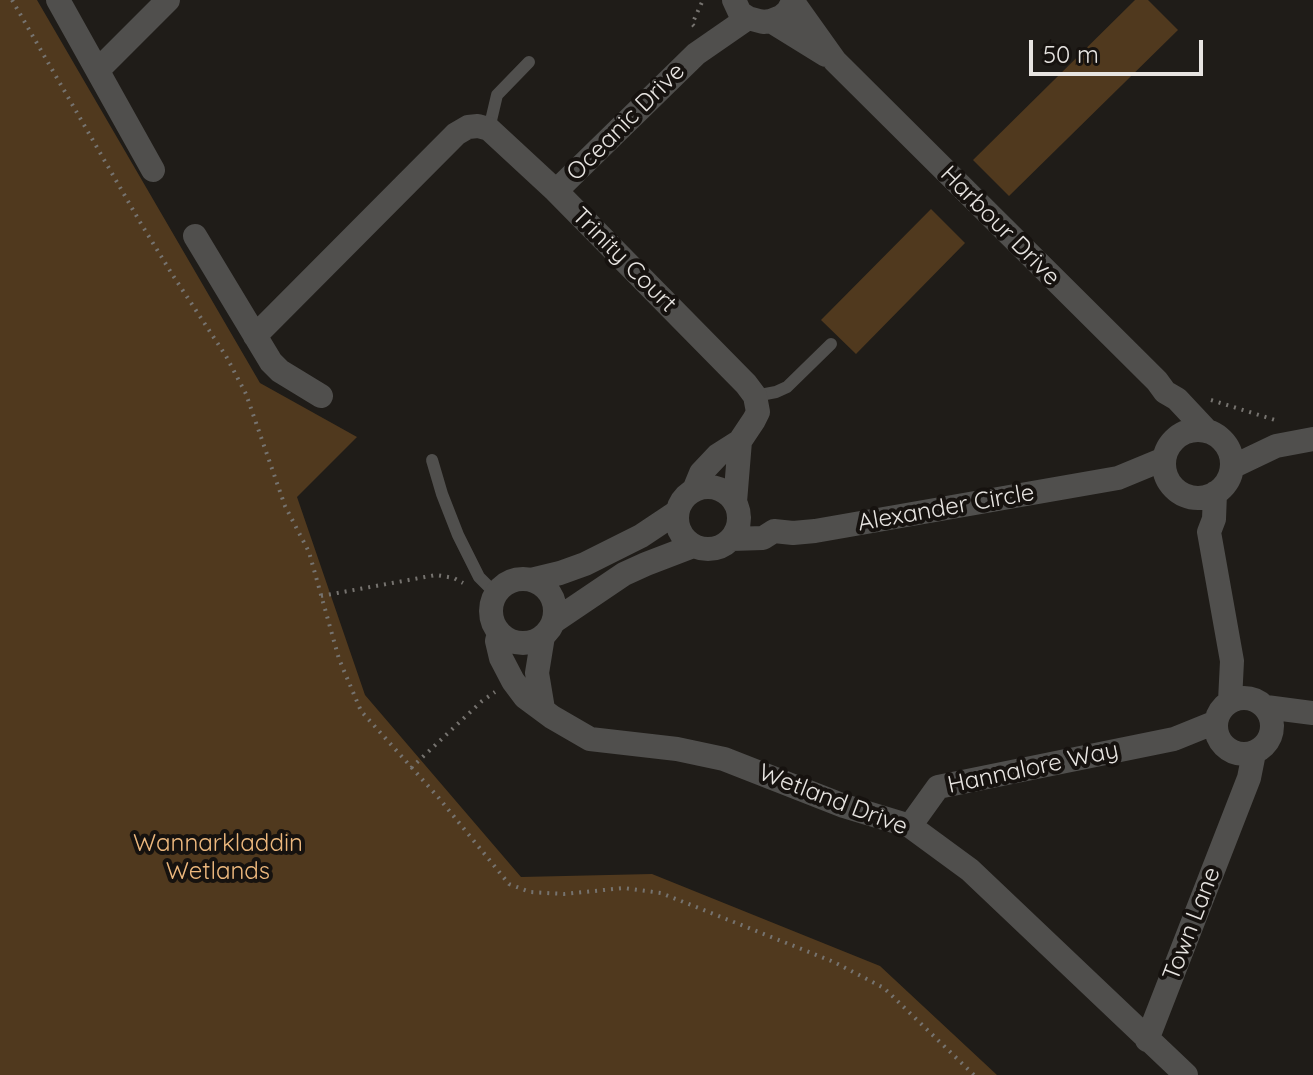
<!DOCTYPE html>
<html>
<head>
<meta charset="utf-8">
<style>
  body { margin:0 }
  #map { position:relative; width:1313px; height:1075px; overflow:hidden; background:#1f1c18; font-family:Quicksand,sans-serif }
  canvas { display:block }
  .scale { position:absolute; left:1029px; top:40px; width:174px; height:36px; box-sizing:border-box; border:4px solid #e7e4e1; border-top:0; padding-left:10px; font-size:24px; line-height:28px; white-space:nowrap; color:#e7e4e1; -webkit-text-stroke:6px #16120f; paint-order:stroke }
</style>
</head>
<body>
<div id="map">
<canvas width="1313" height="1075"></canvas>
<div class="scale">50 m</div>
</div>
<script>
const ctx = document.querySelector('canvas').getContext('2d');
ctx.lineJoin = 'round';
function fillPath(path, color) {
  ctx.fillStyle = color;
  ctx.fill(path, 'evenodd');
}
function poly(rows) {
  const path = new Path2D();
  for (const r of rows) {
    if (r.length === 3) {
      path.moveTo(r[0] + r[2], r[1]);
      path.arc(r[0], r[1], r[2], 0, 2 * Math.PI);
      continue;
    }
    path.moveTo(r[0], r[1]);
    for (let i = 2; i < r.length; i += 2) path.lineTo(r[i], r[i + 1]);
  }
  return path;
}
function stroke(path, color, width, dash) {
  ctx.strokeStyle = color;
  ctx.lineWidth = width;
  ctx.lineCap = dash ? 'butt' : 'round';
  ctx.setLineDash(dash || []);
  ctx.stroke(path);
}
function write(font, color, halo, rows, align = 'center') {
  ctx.font = font + ' Quicksand,sans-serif';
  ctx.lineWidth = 8;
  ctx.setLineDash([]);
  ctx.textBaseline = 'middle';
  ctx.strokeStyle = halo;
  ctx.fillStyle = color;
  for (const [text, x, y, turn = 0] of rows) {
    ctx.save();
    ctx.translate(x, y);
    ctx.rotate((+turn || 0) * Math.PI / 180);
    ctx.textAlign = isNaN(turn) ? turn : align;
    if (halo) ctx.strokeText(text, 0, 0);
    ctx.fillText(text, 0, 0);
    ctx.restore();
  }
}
fillPath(poly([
  [0,0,37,0,260,383,357,437,297,497,365,695,521,877,652,874,880,966,997,1075,0,1075],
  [1135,0,1148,0,1178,30,1009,196,973,160],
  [931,209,965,243,856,354,821,320]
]), '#50391e');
stroke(poly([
  [12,0,140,222,172,274,226,356,246,394,285,506,309,552,339,659,361,711,438,797,509,884,530,892,564,894,624,888,661,893,834,962,884,988,974,1075],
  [694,26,692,24,703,0],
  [1211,400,1275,420],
  [321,596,436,575,454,578,463,583],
  [411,768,482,701,495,692]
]), '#76736f', 4, [2, 6]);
stroke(poly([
  [489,129,497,95,529,62],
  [755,396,776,392,787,387,831,344],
  [432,460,442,494,458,535,479,577,496,594]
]), '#504f4d', 12);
stroke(poly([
  [58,0,153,170],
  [734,0,740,13,748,18,763,22,771,21,781,17,788,11,794,0],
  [793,2,835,61,1157,381,1165,392,1177,399,1207,431],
  [771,21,826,55],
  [98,70,168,0],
  [556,191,696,54,748,18],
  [195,236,271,362,280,371,321,396],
  [255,336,456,134,468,127,478,126,489,129,556,191,746,384,755,396,758,412,754,420,740,441,718,455,701,473,694,490],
  [1198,464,34],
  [1232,467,1276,446,1313,439],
  [708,518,31],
  [1215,493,1214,519,1209,532,1232,661,1230,701],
  [735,502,740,441],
  [731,539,763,538,774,531,793,533,815,531,1118,478,1164,459],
  [523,611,32],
  [531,580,560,573,585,564,641,536,677,512],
  [553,622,624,574,646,564,693,546],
  [499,633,497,641,501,658,513,681,525,697,552,717,590,739,677,749,724,759,844,806,910,826,970,870,1186,1075],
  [1244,726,28],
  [1266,707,1313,713],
  [543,709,537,673,543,636],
  [910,826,938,787,1174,739,1216,722],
  [1147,1040,1249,778,1254,753]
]), '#504f4d', 24);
write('24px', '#e7e4e1', '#16120f', [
  ["Oceanic Drive",626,122,-45],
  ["Harbour Drive",1000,226,45],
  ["Trinity Court",624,260,45],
  ["Alexander Circle",946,508,-10],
  ["Hannalore Way",1033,768,-12],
  ["Wetland Drive",833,800,21],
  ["Town Lane",1192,924,-69]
]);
write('24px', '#edb87d', '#16120f', [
  ["Wannarkladdin",218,844],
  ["Wetlands",218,872]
]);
</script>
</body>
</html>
